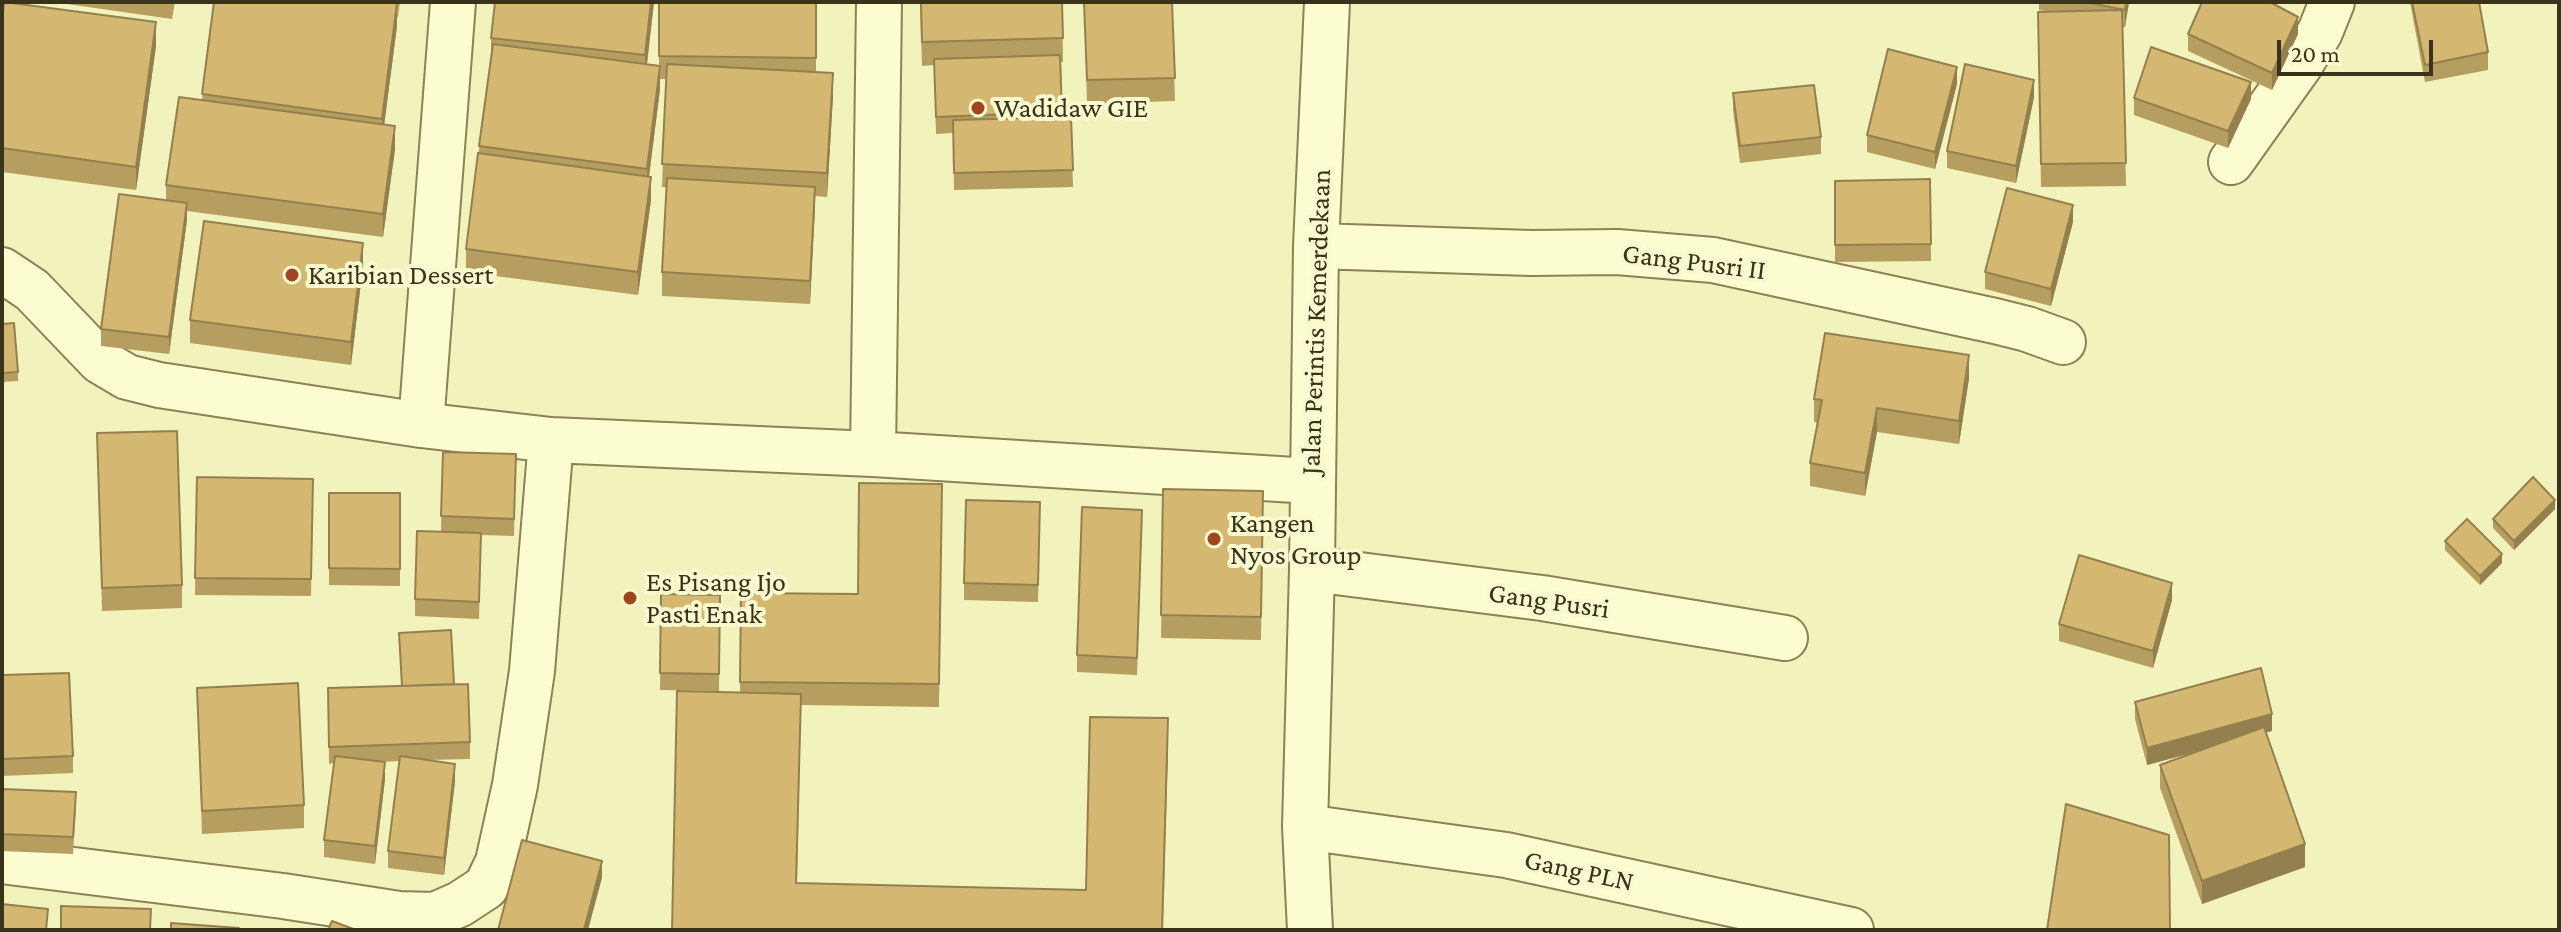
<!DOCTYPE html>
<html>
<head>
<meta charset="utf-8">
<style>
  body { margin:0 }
  #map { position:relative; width:2561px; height:932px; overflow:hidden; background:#f2f2bd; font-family:"Crimson Pro",serif }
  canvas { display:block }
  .frame { position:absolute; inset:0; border:4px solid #39331b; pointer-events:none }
  .scale { position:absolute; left:2277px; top:40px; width:156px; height:36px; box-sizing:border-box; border:4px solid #39331b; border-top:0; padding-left:10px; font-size:24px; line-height:28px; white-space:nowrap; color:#39331b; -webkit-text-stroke:6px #f8f9ce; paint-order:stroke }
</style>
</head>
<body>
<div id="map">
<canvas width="2561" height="932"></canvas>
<div class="frame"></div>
<div class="scale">20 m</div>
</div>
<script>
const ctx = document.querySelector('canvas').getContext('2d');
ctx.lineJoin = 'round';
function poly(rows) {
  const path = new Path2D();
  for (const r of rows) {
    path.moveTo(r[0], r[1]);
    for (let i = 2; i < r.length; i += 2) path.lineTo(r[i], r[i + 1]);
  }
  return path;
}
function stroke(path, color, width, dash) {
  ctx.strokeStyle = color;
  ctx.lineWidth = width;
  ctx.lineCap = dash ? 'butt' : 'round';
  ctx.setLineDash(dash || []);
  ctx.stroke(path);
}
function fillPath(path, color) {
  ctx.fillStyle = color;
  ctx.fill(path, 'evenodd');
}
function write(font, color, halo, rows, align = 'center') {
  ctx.font = font + ' "Crimson Pro",serif';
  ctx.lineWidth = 8;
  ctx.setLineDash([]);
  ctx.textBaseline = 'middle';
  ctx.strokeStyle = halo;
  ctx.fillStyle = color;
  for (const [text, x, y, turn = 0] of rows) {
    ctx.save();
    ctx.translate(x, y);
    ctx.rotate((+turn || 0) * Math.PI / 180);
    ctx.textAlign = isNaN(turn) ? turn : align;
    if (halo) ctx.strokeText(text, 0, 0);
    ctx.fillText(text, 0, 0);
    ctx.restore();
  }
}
const minor = poly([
  [2231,162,2300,65,2320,32,2332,2],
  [1316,246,1531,253,1617,252,1713,260,1995,321,2027,329,2063,342],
  [2,270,32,290,100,361,127,377,159,385,421,425,551,440,873,454,1311,481],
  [421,425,453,2],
  [873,454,879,2],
  [1312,569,1542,598,1785,638],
  [1305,827,1506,855,1851,930],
  [2,861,283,896,399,914,435,915,460,904,486,887,498,862,515,785,532,671,551,440],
  [1310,930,1305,827,1312,569,1316,246,1327,2]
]);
stroke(minor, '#8c8255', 48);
stroke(minor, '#fcfcd1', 44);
fillPath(poly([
  [53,2,175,2,172,19],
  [214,2,400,2,398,17,397,17,397,26,384,124,395,149,383,237,187,211,187,220,169,354,101,346,101,329,166,200,166,185,202,100],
  [654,2,647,65,659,66,659,2,816,2,816,72,833,96,827,197,815,196,810,304,662,296,662,272,667,187,662,187,666,79,660,79,660,89,649,176,651,200,638,295,466,272,466,249,491,57,491,38],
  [920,2,1062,2,1063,62,1061,62,1062,117,1071,117,1073,187,954,190,953,133,936,134,934,65,922,66],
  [1084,2,1172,2,1175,101,1087,104],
  [2039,2,2129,2,2125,27,2123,27,2126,186,2041,187,2038,12,2050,12,2039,10],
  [2410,2,2479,2,2488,52,2488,70,2425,82],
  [2,20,156,46,136,190,2,172],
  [2188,34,2298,34,2272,90,2188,51],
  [1957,84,1935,169,1867,152,1867,135],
  [1733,93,1821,137,1821,154,1740,163,1733,110],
  [2034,97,2016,183,1947,168,1947,151],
  [2134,98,2251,99,2228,148,2134,115],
  [1930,179,1931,261,1835,262,1835,181],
  [2073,222,2051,306,1985,289,1985,272],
  [363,266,351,365,190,343,190,320],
  [2,324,18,372,18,381,2,382],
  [1969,378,1959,444,1877,432,1865,496,1810,486,1810,463,1818,423,1814,422,1814,399],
  [97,433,182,585,182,608,102,611],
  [443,452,516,454,514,536,481,535,479,619,415,616,415,599,441,531],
  [197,477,313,479,311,596,195,595],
  [942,484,939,707,801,705,797,883,1086,890,1168,746,1163,930,672,930,740,692,741,593,858,594],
  [1163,489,1263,491,1261,640,1161,638],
  [329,493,400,493,400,586,329,585],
  [2555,509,2514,550,2493,528,2493,519],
  [1040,519,1038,602,964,600,964,583],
  [1142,527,1137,675,1077,672,1077,655],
  [2445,541,2502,563,2480,585,2445,550],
  [661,594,720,595,719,691,660,690],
  [2172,600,2153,668,2059,641,2059,624],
  [2,675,73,756,73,773,2,776],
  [454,685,470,742,470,759,427,760,455,781,444,875,388,868,388,851,399,761,381,762,385,779,375,864,324,857,324,840,334,763,329,764,328,688],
  [197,688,304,805,304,828,202,834],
  [2135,702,2272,731,2266,732,2305,867,2202,904,2160,788,2160,765,2195,752,2147,765,2135,719],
  [2,789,76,809,73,854,2,851]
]), '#b69d60');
fillPath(poly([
  [651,2,654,2,645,79,645,55],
  [2126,2,2129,2,2125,27,2125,10],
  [397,3,397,26,382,142,382,119],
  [2298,17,2298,34,2272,90,2272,73],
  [156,22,156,46,136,190,136,167],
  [660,66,660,89,647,192,647,169],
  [1957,67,1957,84,1935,169,1935,152],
  [833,73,833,96,827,197,827,173],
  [2034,80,2034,97,2016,183,2016,166],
  [2251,82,2251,99,2228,148,2228,131],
  [395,126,395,149,383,237,383,214],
  [651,177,651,200,638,295,638,272],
  [815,187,815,210,810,304,810,281],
  [187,203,187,220,169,354,169,337],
  [2073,205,2073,222,2051,306,2051,289],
  [363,243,363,266,351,365,351,342],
  [1969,355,1969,378,1959,444,1959,421],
  [1877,408,1877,432,1865,496,1865,473],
  [2555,500,2555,509,2514,550,2514,541],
  [2502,554,2502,563,2480,585,2480,576],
  [2172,583,2172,600,2153,668,2153,651],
  [2272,714,2272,731,2147,765,2147,748],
  [1168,718,1168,746,1162,930],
  [385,762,385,779,375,864,375,846],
  [455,764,455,781,444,875,444,858],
  [2305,844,2305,867,2202,904,2202,881],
  [602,861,602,878,588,930,584,930]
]), '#94804e');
const building = poly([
  [4,2,156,22,136,167,2,148,2,20,4,2],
  [214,2,397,3,382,119,202,94,214,2],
  [495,2,651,2,645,55,491,38,495,2],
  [659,2,816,2,816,58,659,56,659,2],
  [921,2,1062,2,1063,38,922,42,921,2],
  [1084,2,1172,2,1175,78,1087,80,1084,2],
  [2085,2,2126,2,2125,10,2085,2],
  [2202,2,2270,2,2298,17,2272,73,2188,34,2202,2],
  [2412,2,2479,2,2488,52,2425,65,2412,2],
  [2122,10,2126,163,2041,164,2038,12,2122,10],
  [493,44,660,66,647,169,479,146,493,44],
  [2151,47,2251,82,2228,131,2134,98,2151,47],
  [1888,49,1957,67,1935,152,1867,135,1888,49],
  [1060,55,1062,112,936,117,934,59,1060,55],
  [667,64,833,73,827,173,662,164,667,64],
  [1965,64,2034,80,2016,166,1947,151,1965,64],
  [1814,85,1821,137,1740,146,1733,93,1814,85],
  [179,97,395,126,383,214,166,185,179,97],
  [1071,117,1073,170,954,173,953,120,1071,117],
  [478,153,651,177,638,272,466,249,478,153],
  [667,178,815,187,810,281,662,272,667,178],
  [1930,179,1931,244,1835,245,1835,181,1930,179],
  [2007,188,2073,205,2051,289,1985,272,2007,188],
  [119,194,187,203,169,337,101,329,119,194],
  [204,221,363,243,351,342,190,320,204,221],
  [14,323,18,372,2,373,2,324,14,323],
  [1825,333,1969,355,1959,421,1877,408,1865,473,1810,463,1822,400,1814,399,1825,333],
  [177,431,182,585,102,588,97,433,177,431],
  [443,452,516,454,514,519,441,516,443,452],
  [197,477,313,479,311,579,195,578,197,477],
  [2533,477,2555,500,2514,541,2493,519,2533,477],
  [859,483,942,484,939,684,740,682,741,593,858,594,859,483],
  [1163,489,1263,491,1261,617,1161,615,1163,489],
  [329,493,400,493,400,569,329,568,329,493],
  [966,500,1040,502,1038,585,964,583,966,500],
  [1082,507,1142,510,1137,658,1077,655,1082,507],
  [2467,519,2502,554,2480,576,2445,541,2467,519],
  [417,531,481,533,479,602,415,599,417,531],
  [2079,555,2172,583,2153,651,2059,624,2079,555],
  [661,594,720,595,719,674,660,673,661,594],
  [451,630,454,684,402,686,399,633,451,630],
  [2261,668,2272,714,2147,748,2135,702,2261,668],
  [69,673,73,756,2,759,2,675,69,673],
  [298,683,304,805,202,811,197,688,298,683],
  [468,684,470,742,329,747,328,688,468,684],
  [677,691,801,694,796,883,1086,890,1090,717,1168,718,1162,930,672,930,677,691],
  [2264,727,2305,844,2202,881,2160,765,2264,727],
  [335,756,385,762,375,846,324,840,335,756],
  [400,756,455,764,444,858,388,851,400,756],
  [2,789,76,792,73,837,2,834,2,789],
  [2066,804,2169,835,2170,930,2047,930,2066,804],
  [522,840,602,861,584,930,498,930,522,840],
  [2,904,48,909,46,930,2,930,2,904],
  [61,906,151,909,150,930,61,930,61,906],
  [332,921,356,930,328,930,332,921],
  [171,923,239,928,239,930,171,930,171,923]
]);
fillPath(building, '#d4b770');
stroke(building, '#94804e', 2);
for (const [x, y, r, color] of [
  [978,108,8,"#a0441f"],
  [292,275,8,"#a0441f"],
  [1214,539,8,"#a0441f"],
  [630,598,8,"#a0441f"]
]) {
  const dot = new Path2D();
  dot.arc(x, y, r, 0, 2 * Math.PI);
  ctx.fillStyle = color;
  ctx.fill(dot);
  stroke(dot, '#f8f9ce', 3);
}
write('28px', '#39331b', '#f8f9ce', [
  ["Wadidaw GIE",994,108],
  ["Karibian Dessert",308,275],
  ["Kangen",1230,523],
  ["Nyos Group",1230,555],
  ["Es Pisang Ijo",646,582],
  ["Pasti Enak",646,614]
], 'left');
write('28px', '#39331b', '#f8f9ce', [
  ["Gang Pusri II",1694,262,7],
  ["Jalan Perintis Kemerdekaan",1316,322,-88],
  ["Gang Pusri",1549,601,8],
  ["Gang PLN",1579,871,12]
]);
</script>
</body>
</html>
